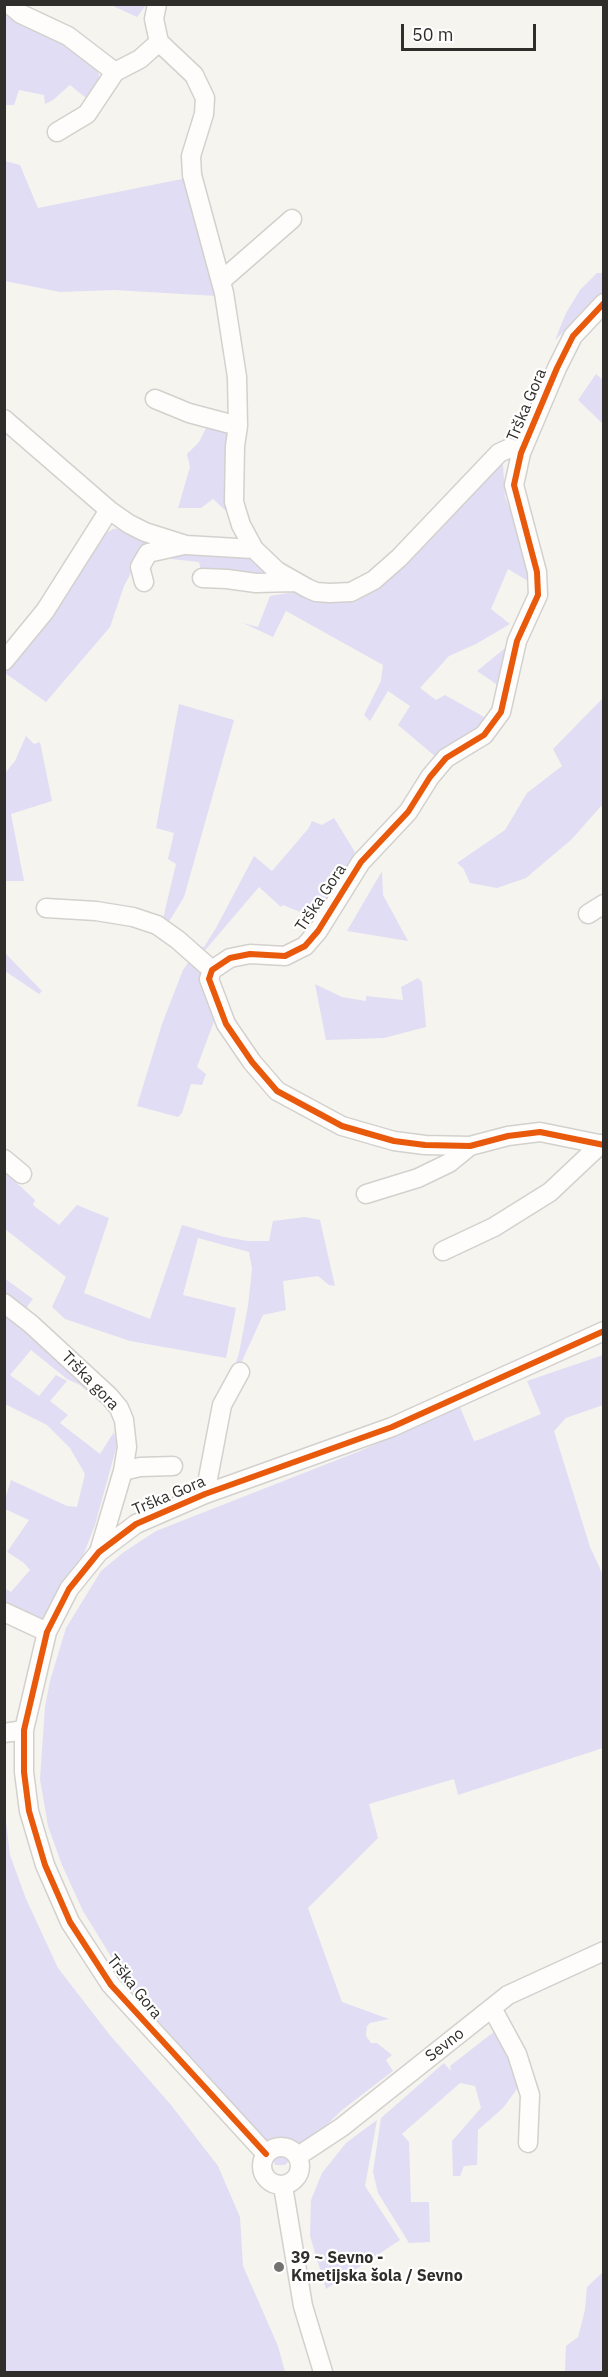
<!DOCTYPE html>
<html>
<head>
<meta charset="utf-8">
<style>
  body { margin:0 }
  #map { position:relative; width:608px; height:2377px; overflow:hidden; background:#f6f4ee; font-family:"IBM Plex Sans",sans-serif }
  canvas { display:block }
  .frame { position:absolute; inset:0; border:6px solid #2f2e2a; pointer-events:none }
  .scale { position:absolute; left:401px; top:24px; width:135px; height:27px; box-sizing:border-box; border:3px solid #2f2e2a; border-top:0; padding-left:8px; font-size:18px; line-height:21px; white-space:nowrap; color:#2f2e2a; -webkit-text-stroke:4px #fff; paint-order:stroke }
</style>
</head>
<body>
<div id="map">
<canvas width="608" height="2377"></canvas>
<div class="frame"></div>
<div class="scale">50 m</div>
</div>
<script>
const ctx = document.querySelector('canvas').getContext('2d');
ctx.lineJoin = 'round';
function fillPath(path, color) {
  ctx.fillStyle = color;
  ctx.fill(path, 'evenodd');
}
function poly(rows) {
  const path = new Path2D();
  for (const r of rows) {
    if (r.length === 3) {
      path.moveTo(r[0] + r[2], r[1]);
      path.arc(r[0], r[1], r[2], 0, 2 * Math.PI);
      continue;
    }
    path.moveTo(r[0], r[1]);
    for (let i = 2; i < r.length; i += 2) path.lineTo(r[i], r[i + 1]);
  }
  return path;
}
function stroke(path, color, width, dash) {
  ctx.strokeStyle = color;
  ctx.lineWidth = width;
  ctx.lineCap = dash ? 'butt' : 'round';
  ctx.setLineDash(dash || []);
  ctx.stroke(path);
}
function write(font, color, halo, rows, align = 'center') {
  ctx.font = font + ' "IBM Plex Sans",sans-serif';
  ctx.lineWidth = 4.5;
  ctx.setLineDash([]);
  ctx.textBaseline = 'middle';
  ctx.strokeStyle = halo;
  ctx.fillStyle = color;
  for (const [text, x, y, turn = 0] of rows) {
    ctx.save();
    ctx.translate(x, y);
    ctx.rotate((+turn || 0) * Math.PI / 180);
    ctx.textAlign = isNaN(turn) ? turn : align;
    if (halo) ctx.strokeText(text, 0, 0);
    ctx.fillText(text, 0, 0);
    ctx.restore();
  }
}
fillPath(poly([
  [111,5,146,5,137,17],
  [4,7,70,44,98,72,101,81,86,98,70,85,53,100,45,104,44,95,19,90,14,105,5,105],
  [5,161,20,165,38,208,187,178,217,296,114,290,60,292,5,281],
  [597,273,603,273,603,293,555,340,566,313,580,290],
  [596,374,603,380,603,424,578,400],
  [207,426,230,433,225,491,226,511,213,499,201,508,178,508,190,467,187,454,199,442],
  [503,464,505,497,521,537,528,581,508,569,491,609,510,624,476,644,449,656,420,688,436,700,445,695,486,718,466,738,436,757,398,725,410,706,388,691,370,721,364,715,381,681,383,665,286,611,273,637,243,623,258,627,270,596,294,592,317,598,346,600,369,593,413,558,442,528,466,500],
  [123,528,152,540,153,546,143,550,124,586,110,627,46,702,5,673,103,535,113,529],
  [187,549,258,558,268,569,260,579,201,571,199,562,171,559],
  [510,644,499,686,477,671],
  [603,698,603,808,601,806,572,839,526,878,497,888,470,883,463,868,457,863,505,830,527,793,562,766,553,749],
  [179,704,234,720,184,897,167,925,162,923,176,864,168,859,174,833,156,828],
  [26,736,34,744,40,742,52,801,11,814,24,881,5,881,5,773,15,761],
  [334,818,355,852,334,893,315,918,283,905,281,907,259,887,201,955,195,946,204,947,216,928,254,856,272,871,308,829,312,821,322,825],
  [382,871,383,895,408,941,347,931],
  [6,954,42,991,39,994,5,971],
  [190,960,204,974,216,1016,197,1067,206,1074,202,1085,191,1084,182,1113,178,1117,137,1106,162,1024,183,970],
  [418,978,422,982,426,1027,384,1038,326,1040,315,984,342,997,366,1001,366,996,403,1000,401,987],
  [4,1171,35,1200,33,1205,59,1225,77,1205,109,1218,84,1293,150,1319,182,1225,224,1237,248,1241,269,1241,273,1221,305,1217,320,1220,335,1286,329,1285,318,1276,283,1281,286,1310,263,1315,238,1370,234,1369,239,1353,248,1306,252,1269,249,1252,198,1238,183,1295,236,1308,226,1358,130,1341,65,1319,52,1307,66,1277,5,1229],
  [4,1278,33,1299,23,1312,5,1295],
  [4,1312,99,1394,114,1415,80,1385,67,1379,31,1350,10,1375,39,1396,56,1375,67,1381,50,1401,68,1415,60,1423,100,1454,114,1432,117,1445,95,1525,81,1561,46,1624,5,1606,5,1590,6,1589,11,1592,30,1570,24,1563,7,1552,29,1520,5,1509,5,1499,11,1480,67,1506,77,1507,85,1474,70,1448,47,1425,5,1404],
  [603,1355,603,1405,566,1418,554,1431,590,1547,603,1575,603,1748,458,1795,454,1779,369,1804,378,1838,308,1908,342,2002,389,2019,370,2023,367,2026,366,2036,371,2043,377,2043,392,2055,386,2060,393,2071,342,2110,285,2165,275,2165,269,2142,217,2091,136,1997,83,1911,62,1865,48,1826,40,1779,45,1707,50,1681,66,1628,101,1571,124,1552,156,1531,360,1451,460,1407,474,1441,481,1439,541,1414,527,1381],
  [5,1813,10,1855,26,1899,58,1968,109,2034,171,2105,218,2166,240,2217,243,2266,278,2346,285,2372,5,2372],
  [495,2031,523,2081,503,2108,478,2130,477,2165,464,2166,460,2176,453,2176,452,2141,481,2108,475,2086,460,2083,402,2134,409,2142,411,2202,429,2202,430,2242,409,2243,378,2193,373,2172,381,2118,444,2063,451,2071,450,2066],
  [377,2120,365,2186,400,2240,326,2289,310,2236,311,2200,322,2173,346,2143],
  [603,2272,603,2372,565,2372,566,2346,578,2337,585,2310,587,2287]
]), '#e1ddf4');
const minor = poly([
  [9,4,21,14,68,36,115,72,140,59,159,42],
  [157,4,154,19,159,42,194,75,205,98,204,114,191,156,192,175,224,293,237,377,238,426,235,446,234,502,241,525,254,549,277,571,307,588,316,592,330,593,351,592,374,580,399,558,499,453,510,448,521,453],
  [57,132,87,114,115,72],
  [221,281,292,219],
  [604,303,573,336,557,368,521,453,514,485,537,572,538,595,517,641,501,712,484,735,446,758,430,777,408,812,361,862,318,931,305,946,285,956,250,954,230,958,212,970,209,979,226,1024,252,1062,277,1091,342,1126,394,1141,425,1145,470,1146,508,1136,540,1132,604,1145],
  [155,399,189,413,238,426],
  [4,419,109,510,129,524,145,532,186,545,254,549],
  [202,578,227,579,256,583,294,582],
  [144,582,140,567,148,553,184,545],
  [4,661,45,611,109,510],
  [46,908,96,911,133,917,157,925,178,940,212,970],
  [588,914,604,904],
  [4,1159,22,1174],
  [366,1194,418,1178,449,1163,470,1146],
  [443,1251,494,1227,550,1192,601,1144],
  [4,1303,31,1324,109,1396,119,1408,124,1420,127,1447,123,1471,99,1552],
  [123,1471,140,1467,173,1466],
  [205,1494,222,1405,240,1372],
  [4,1612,47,1632],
  [4,1733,24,1730],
  [492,2008,517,2054,530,2095,528,2143],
  [281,2166,19],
  [266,2154,111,1985,70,1922,45,1865,29,1811,24,1772,24,1730,47,1632,69,1589,99,1552,136,1524,205,1494,392,1427,604,1331],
  [298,2156,342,2127,508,1995,604,1951],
  [283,2186,303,2306,323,2372]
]);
stroke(minor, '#d3d1cd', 21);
stroke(minor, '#fefdfc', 18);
stroke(poly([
  [604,303,573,336,557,368,521,453,514,485,537,572,538,595,517,641,501,712,484,735,446,758,430,777,408,812,361,862,318,931,305,946,285,956,250,954,230,958,212,970,209,979,226,1024,252,1062,277,1091,342,1126,394,1141,425,1145,470,1146,508,1136,540,1132,604,1145],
  [266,2154,111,1985,70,1922,45,1865,29,1811,24,1772,24,1730,47,1632,69,1589,99,1552,136,1524,205,1494,392,1427,604,1331]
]), '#e8590c', 6);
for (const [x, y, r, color] of [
  [279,2267,6,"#75736f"]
]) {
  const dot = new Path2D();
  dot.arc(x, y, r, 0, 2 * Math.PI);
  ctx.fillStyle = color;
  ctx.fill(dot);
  stroke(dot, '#fff', 2);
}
write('16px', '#2f2e2a', '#fff', [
  ["Trška Gora",527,405,-67],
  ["Trška Gora",321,898,-56],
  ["Trška gora",90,1381,46],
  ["Trška Gora",169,1496,-23],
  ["Trška Gora",134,1987,51],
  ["Sevno",445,2045,-38]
]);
write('bold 16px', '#2f2e2a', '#fff', [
  ["39 ~ Sevno -",291,2258],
  ["Kmetijska šola / Sevno",291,2276]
], 'left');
</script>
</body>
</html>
